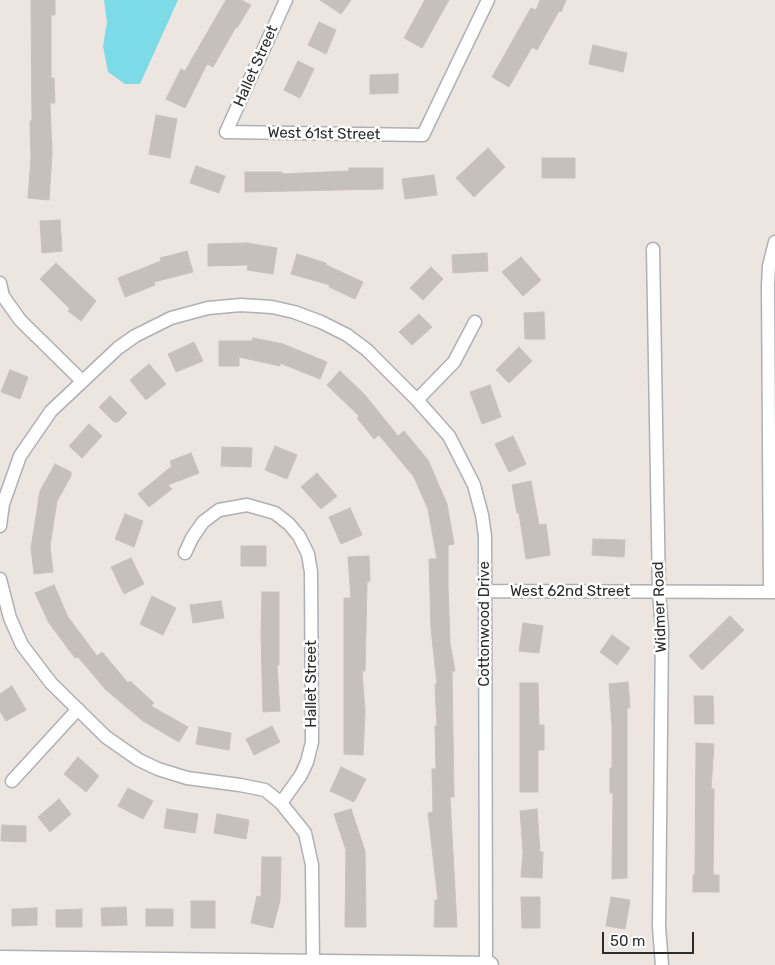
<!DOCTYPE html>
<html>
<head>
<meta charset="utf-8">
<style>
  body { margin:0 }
  #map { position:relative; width:775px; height:965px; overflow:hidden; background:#ede5e0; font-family:Rubik,sans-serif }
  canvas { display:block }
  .scale { position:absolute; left:602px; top:932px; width:92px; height:22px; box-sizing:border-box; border:2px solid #2c2c2c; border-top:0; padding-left:6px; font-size:15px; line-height:18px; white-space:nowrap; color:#2c2c2c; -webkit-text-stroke:4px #fff; paint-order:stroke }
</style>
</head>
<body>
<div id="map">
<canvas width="775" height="965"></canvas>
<div class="scale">50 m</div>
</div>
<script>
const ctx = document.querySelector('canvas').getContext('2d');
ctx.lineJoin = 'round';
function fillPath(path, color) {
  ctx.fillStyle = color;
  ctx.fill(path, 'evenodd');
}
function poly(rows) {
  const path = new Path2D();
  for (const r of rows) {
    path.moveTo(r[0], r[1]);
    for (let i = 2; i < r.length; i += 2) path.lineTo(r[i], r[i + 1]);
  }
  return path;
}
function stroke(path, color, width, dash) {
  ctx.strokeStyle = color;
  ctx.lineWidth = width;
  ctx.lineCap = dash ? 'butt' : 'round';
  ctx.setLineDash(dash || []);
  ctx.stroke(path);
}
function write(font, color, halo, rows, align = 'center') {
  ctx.font = font + ' Rubik,sans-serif';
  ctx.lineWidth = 5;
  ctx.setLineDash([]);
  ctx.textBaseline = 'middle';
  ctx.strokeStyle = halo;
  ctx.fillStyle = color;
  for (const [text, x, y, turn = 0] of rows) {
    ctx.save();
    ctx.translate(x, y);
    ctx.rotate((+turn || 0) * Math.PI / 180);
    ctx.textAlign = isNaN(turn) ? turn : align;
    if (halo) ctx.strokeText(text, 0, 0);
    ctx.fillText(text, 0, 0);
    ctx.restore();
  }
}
fillPath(poly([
  [104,0,178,0,140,84,125,84,108,72,103,46,107,22]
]), '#7cdbe6');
const building = poly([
  [31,0,55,0,55,15,51,15,51,78,54,78,55,103,50,103,52,153,49,200,28,198,31,158,30,121,32,121,31,0],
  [226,0,241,0,251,5,237,28,236,27,213,67,207,64,185,108,166,99,181,69,185,71,226,0],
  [320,0,351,0,341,14,320,0],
  [425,0,449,0,422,48,404,38,425,0],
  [540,0,566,0,561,12,559,11,537,50,532,47,509,87,492,77,531,8,536,10,540,0],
  [319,22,336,30,326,54,308,45,319,22],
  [593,45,627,53,623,72,589,64,593,45],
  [298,61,314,69,300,98,284,90,298,61],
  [398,74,398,93,370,94,370,75,398,74],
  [156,115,177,119,170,158,149,154,156,115],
  [488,148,505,167,474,197,456,178,488,148],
  [542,158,575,158,575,178,542,178,542,158],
  [196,166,225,176,219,193,190,183,196,166],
  [349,168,383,168,383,189,245,192,245,172,282,172,282,174,349,171,349,168],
  [434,175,437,195,405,199,402,179,434,175],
  [60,220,62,251,42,253,40,221,60,220],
  [247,243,277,248,273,274,247,270,248,265,208,266,208,244,247,243],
  [187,251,193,272,154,282,155,285,125,297,118,278,161,261,160,258,187,251],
  [487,253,488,271,453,273,452,255,487,253],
  [297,254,326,263,326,265,363,282,355,299,329,287,330,285,291,274,297,254],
  [521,257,541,280,523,296,502,272,521,257],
  [56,263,96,301,81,321,68,311,70,309,40,279,56,263],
  [431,267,443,279,423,300,410,288,431,267],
  [544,312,545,339,525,339,524,313,544,312],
  [419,314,432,327,412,345,399,332,419,314],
  [253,338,283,344,327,362,320,379,280,363,280,366,239,357,239,366,219,366,219,341,252,341,253,338],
  [194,342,203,361,176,372,168,354,194,342],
  [519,347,532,361,509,383,496,370,519,347],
  [149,364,166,384,146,400,130,380,149,364],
  [10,370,28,377,20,399,1,392,10,370],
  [340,371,365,395,398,436,404,431,428,460,447,504,454,544,448,545,448,585,450,643,455,671,452,671,454,797,450,797,457,927,434,927,435,900,438,900,428,813,433,812,432,769,436,769,435,726,437,726,435,684,437,684,431,629,429,559,437,559,428,509,414,477,379,435,374,439,357,418,359,416,327,385,340,371],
  [490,385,501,417,482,424,470,392,490,385],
  [110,396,127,413,118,422,114,422,99,407,110,396],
  [89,424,102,436,82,458,69,446,89,424],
  [513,436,526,464,509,472,495,444,513,436],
  [275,446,297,455,287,479,265,470,275,446],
  [222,447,252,448,251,467,221,466,222,447],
  [191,453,199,473,168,485,172,489,149,507,138,494,172,466,170,461,191,453],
  [55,464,71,472,71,476,57,501,50,546,53,572,34,574,31,548,40,491,55,464],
  [317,473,337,496,321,509,301,487,317,473],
  [531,481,539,525,546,524,550,555,526,559,519,513,517,513,512,485,531,481],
  [350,508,362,535,341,544,329,517,350,508],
  [125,514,143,521,134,547,115,539,125,514],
  [593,539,625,540,624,557,592,555,593,539],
  [241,546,266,546,266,566,241,566,241,546],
  [369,556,370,581,367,582,365,671,362,671,365,711,363,755,344,754,344,598,351,598,348,557,369,556],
  [131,558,144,584,124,594,111,567,131,558],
  [54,585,68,617,97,656,102,652,128,683,130,681,154,703,151,706,188,727,179,742,143,721,106,690,78,657,75,658,49,623,35,593,54,585],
  [262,592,279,592,279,665,277,665,280,711,263,712,261,634,262,592],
  [152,596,176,608,163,635,140,624,152,596],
  [221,601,224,618,193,623,190,605,221,601],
  [730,616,744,630,702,670,689,656,730,616],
  [523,623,543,626,539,653,519,651,523,623],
  [612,635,630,648,617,665,600,652,612,635],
  [628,682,630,708,627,708,627,878,612,879,613,793,610,793,610,768,612,768,612,726,609,684,628,682],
  [520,683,538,683,539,725,544,725,544,750,538,750,538,792,520,792,520,683],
  [12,686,26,710,6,721,0,711,0,694,12,686],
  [694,696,713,696,714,724,695,724,694,696],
  [272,726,280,742,254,755,246,739,272,726],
  [199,727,231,733,229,750,196,744,199,727],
  [696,743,714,744,711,789,714,789,713,875,719,875,719,892,693,892,693,875,695,875,696,743],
  [78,757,99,776,86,792,64,774,78,757],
  [341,767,366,779,354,802,330,791,341,767],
  [128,788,153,801,143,819,118,806,128,788],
  [59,799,71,814,50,832,38,817,59,799],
  [167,809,198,814,195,833,164,828,167,809],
  [351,809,365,851,366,927,345,927,346,850,334,814,351,809],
  [537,809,540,852,543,852,542,878,521,877,523,852,520,811,537,809],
  [217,814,249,820,246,839,214,833,217,814],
  [2,825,26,826,26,842,1,841,2,825],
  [262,857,281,857,280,900,273,928,251,923,257,896,261,897,262,857],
  [521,897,540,897,540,928,522,928,521,897],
  [611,897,630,900,625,929,606,926,611,897],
  [191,901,215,901,215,928,191,928,191,901],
  [126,907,127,925,102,926,101,908,126,907],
  [37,908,37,925,12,926,12,909,37,908],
  [82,909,82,927,56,927,56,910,82,909],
  [146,909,173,909,173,926,146,926,146,909]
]);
fillPath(building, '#c6c0bb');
stroke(building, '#c8c1ba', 1);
const minor = poly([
  [286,0,226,132,423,135,488,0],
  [653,249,659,592,662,629,659,927,662,965],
  [0,283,3,296,20,320,82,381],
  [417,400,454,362,475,322],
  [0,526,3,504,20,456,51,411,118,348,135,336,171,318,208,308,241,305,272,307,294,312,321,322,347,335,367,350,417,400,449,436,474,485,482,515,485,536,486,965],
  [185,553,192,538,203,522,219,510,247,505,275,513,289,524,299,536,308,554,311,572,312,742,307,762,301,775,281,803],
  [0,579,10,618,22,645,51,683,106,737,139,760,158,769,187,778,240,785,265,790,281,803,305,833,312,865,313,964],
  [486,591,775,592],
  [770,592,768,285,769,266,775,242],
  [12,781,78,709]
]);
const tertiary = poly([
  [0,959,490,965]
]);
stroke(minor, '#acb0b7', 15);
stroke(tertiary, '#acb0b7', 19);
stroke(minor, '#fff', 12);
stroke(tertiary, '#fff', 16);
write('15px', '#2c2c2c', '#fff', [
  ["Hallet Street",256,66,-66],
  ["West 61st Street",324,134,1],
  ["West 62nd Street",570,592],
  ["Widmer Road",660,607,-92],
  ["Cottonwood Drive",485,624,-90],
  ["Hallet Street",312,684,-90]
]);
</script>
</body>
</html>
